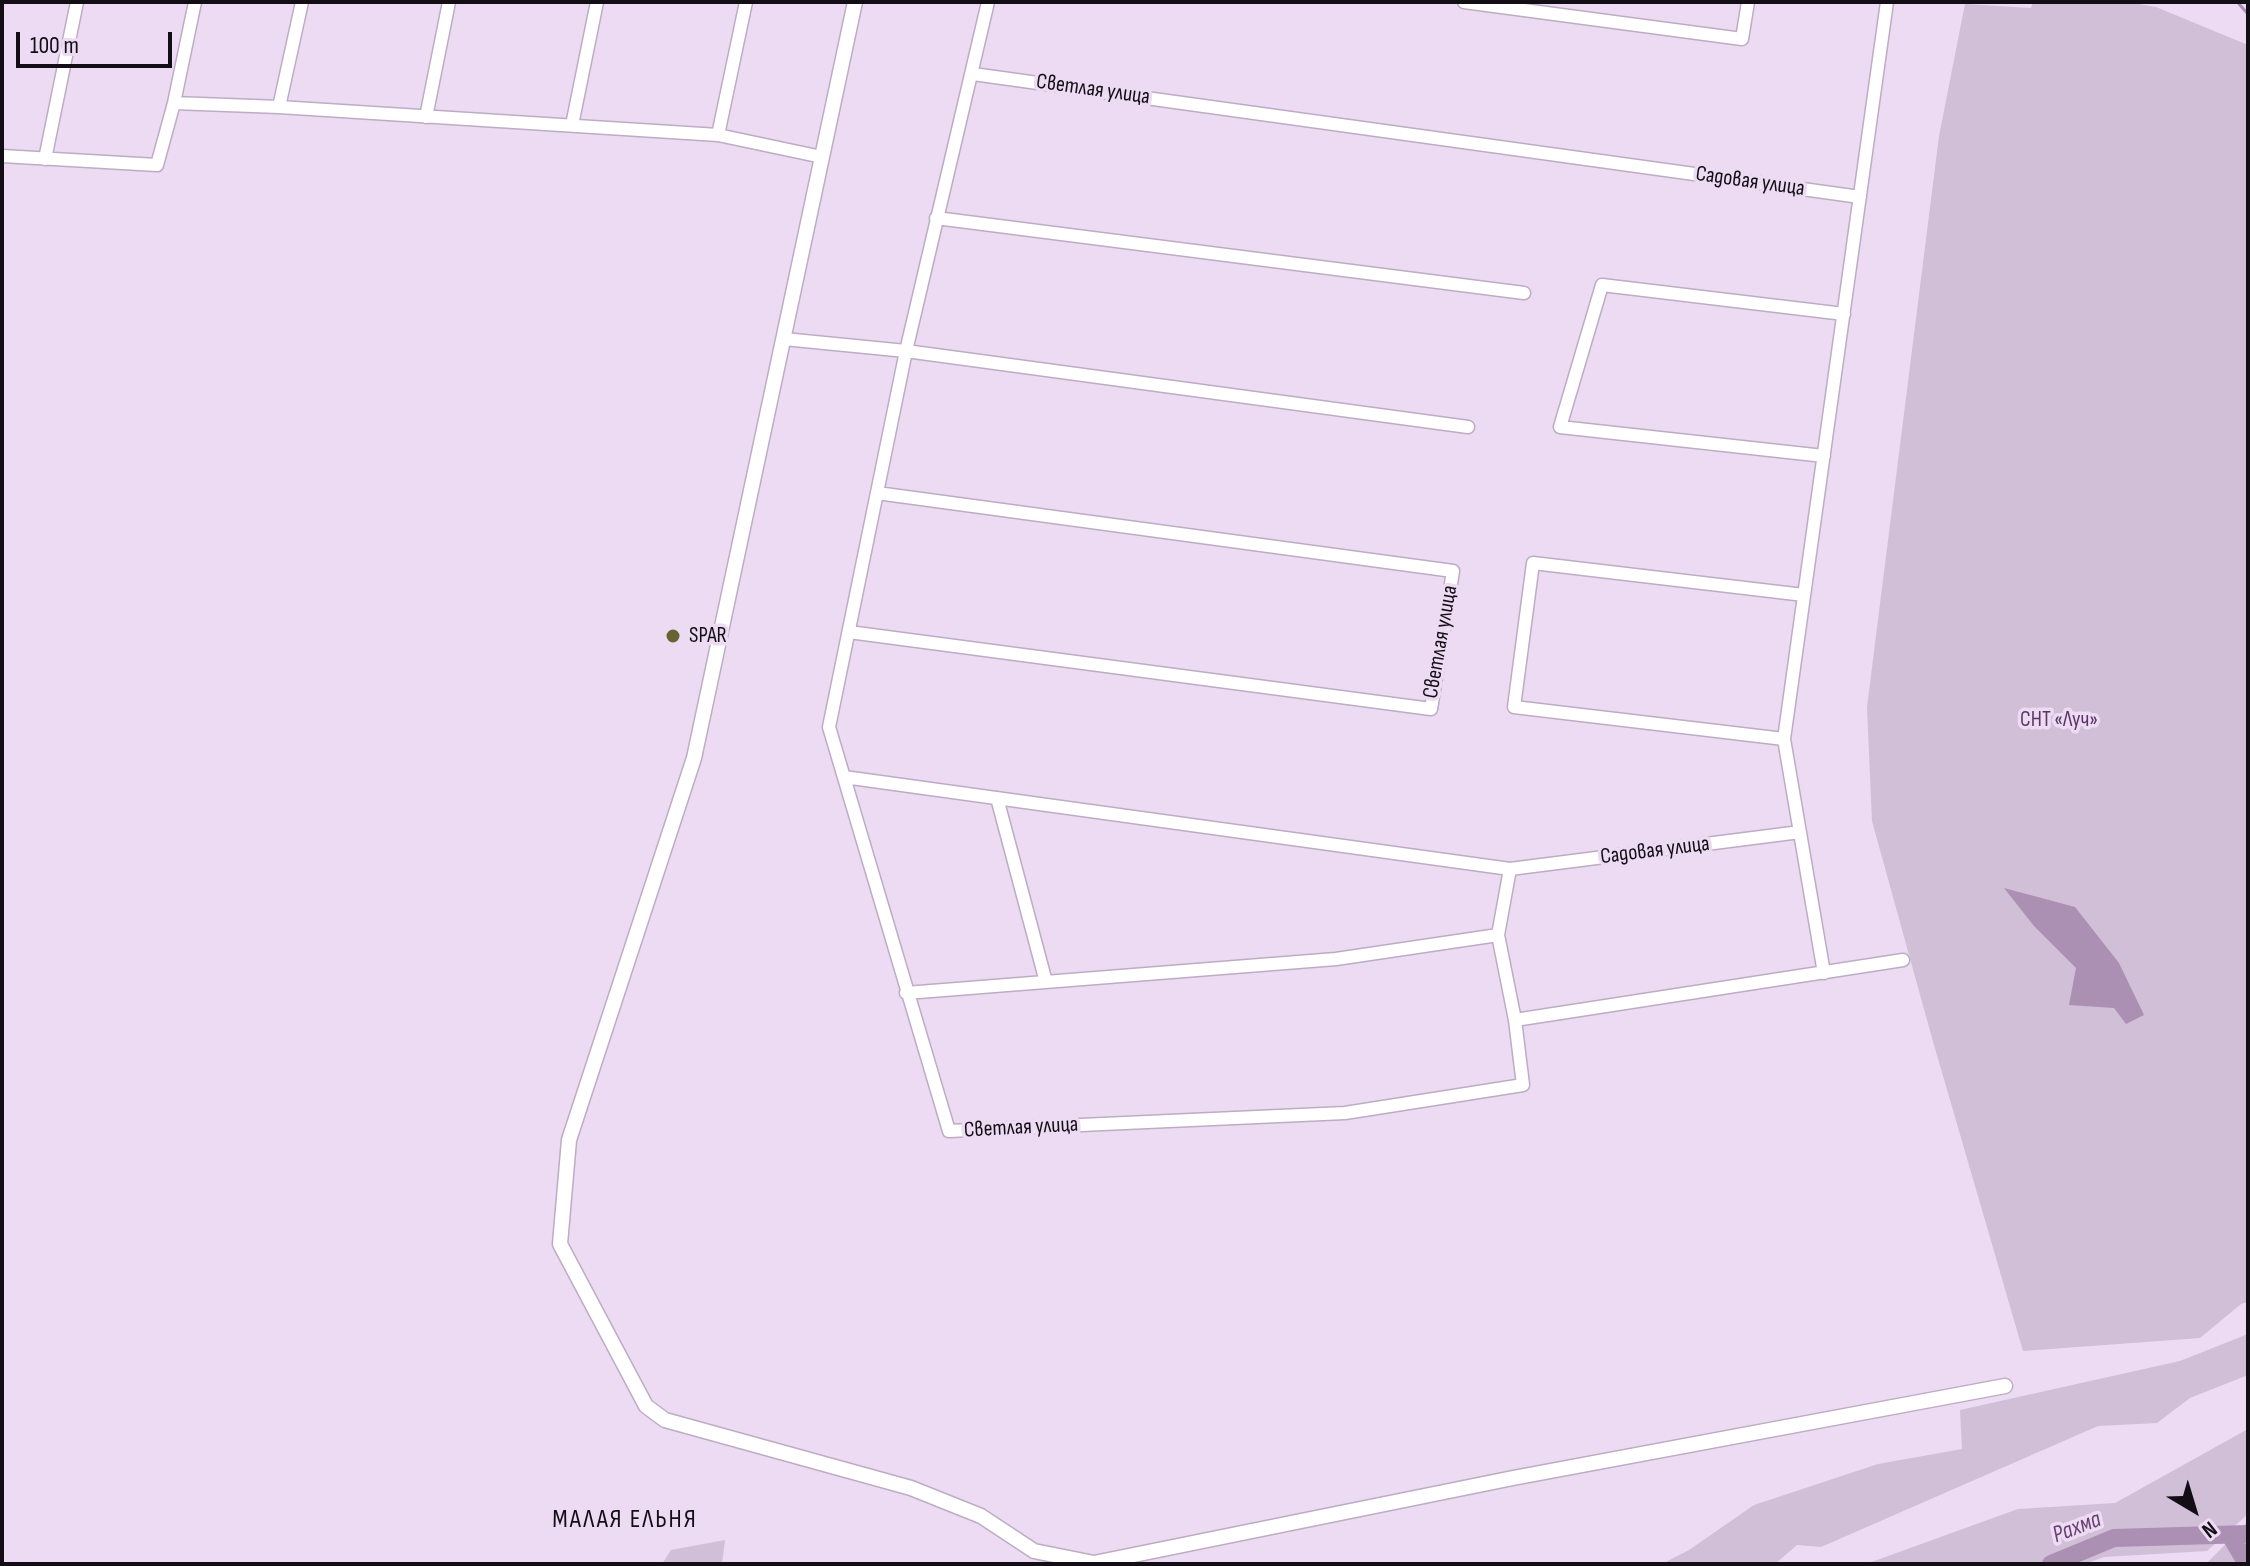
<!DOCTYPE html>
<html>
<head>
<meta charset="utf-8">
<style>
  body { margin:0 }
  #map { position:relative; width:2250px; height:1566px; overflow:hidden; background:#ecdbf2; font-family:"Sofia Sans Condensed",sans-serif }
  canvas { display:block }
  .frame { position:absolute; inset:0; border:4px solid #130e15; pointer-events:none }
  .north { position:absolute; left:2154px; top:1470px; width:80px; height:80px; -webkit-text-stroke:6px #ecdbf2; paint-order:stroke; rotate:142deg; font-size:22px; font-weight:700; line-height:32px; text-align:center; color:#130e15 }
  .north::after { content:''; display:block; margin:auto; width:28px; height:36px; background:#130e15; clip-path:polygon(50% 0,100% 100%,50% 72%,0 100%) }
  .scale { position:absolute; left:16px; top:32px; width:156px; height:36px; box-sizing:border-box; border:4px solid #130e15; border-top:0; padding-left:10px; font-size:24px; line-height:28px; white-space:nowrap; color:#130e15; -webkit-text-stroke:6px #ecdbf2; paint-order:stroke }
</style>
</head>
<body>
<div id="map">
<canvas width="2250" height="1566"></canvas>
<div class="frame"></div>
<div class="north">N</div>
<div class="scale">100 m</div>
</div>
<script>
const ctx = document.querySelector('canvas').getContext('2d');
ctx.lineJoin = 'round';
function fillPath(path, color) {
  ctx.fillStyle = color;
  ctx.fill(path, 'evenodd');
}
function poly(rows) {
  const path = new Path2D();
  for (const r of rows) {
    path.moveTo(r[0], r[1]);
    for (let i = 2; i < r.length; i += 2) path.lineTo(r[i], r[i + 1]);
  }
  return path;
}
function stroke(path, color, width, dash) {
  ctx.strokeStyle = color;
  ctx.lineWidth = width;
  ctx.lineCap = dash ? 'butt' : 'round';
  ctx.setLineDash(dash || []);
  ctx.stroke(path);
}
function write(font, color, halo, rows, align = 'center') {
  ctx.font = font + ' "Sofia Sans Condensed",sans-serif';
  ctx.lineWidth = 7;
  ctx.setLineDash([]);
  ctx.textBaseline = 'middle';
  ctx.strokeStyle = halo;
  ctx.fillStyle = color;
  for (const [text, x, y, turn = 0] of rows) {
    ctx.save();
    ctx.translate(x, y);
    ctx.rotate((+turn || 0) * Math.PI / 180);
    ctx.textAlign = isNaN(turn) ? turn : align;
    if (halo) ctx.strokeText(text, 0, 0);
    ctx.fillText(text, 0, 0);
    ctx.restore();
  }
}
fillPath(poly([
  [2033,2,2128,2,2156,7,2248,45,2248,1302,2241,1304,2200,1338,2023,1351,1932,1038,1872,821,1867,707,1939,136,1965,4,2031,8],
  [2248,1334,2248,1375,2190,1398,2157,1423,2098,1426,1821,1547,1797,1545,1775,1564,1662,1564,1689,1550,1754,1505,1878,1464,1962,1449,1960,1410,2180,1361],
  [2248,1429,2248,1514,2207,1551,2104,1557,2085,1564,1866,1564,2018,1509,2115,1503],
  [2248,1521,2248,1558,2243,1564,2208,1562],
  [725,1540,722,1564,662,1564,671,1550]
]), '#d1bed7');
fillPath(poly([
  [2004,888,2075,907,2119,963,2144,1015,2126,1024,2114,1008,2069,1005,2076,968,2034,926]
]), '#ab90b4');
stroke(poly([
  [2239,2,2239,4,2248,14]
]), '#ab90b4', 3);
stroke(poly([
  [2230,1535,2247,1564],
  [2051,1564,2114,1538,2248,1534]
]), '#ab90b4', 18);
const minor = poly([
  [988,2,906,351,829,727,949,1131,1345,1113,1523,1085,1515,1020,1498,935,1510,869],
  [1464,2,1742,39,1748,2],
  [973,74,1860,197],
  [174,103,279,107,718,135,822,157],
  [279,107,302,2],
  [426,117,449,2],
  [572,125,597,2],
  [718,135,746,2],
  [2,156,157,165,174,103,195,2],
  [45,159,77,2],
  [936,218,1524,293],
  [784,339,906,351,1468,427],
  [1824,456,1560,427,1602,285,1844,314],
  [849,632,1431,709,1453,571,877,493],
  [1784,739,1514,707,1533,563,1804,595],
  [844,777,1510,869,1800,832],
  [997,798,1046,982],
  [1824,973,1784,739,1887,2],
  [906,993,1336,959,1498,935],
  [1515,1020,1903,960]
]);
const tertiary = poly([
  [855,2,694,758,569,1140,560,1244,646,1406,665,1420,911,1488,981,1516,1034,1551,1094,1563,1513,1478,2005,1386]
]);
stroke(minor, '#bdadc3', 15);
stroke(tertiary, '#bdadc3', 17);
stroke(minor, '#fff', 12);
stroke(tertiary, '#fff', 14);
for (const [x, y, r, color] of [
  [673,636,8,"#666531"]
]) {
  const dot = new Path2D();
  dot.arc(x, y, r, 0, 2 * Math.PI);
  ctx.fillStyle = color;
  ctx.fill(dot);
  stroke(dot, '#ecdbf2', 3);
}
write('22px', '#130e15', '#ecdbf2', [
  ["Светлая улица",1093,90,8],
  ["Садовая улица",1750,182,8],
  ["Светлая улица",1441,642,-80],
  ["Садовая улица",1655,851,-7],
  ["Светлая улица",1021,1128,-3]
]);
write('22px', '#130e15', '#ecdbf2', [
  ["SPAR",689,636]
], 'left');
write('22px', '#5a3667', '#ecdbf2', [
  ["СНТ «Луч»",2059,720]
]);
write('italic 24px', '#664172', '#ecdbf2', [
  ["Рахма",2077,1528,-21]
]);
ctx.letterSpacing = '2px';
write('26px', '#130e15', '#ecdbf2', [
  ["МАЛАЯ ЕЛЬНЯ",625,1520]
]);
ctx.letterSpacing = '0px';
</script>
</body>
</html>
